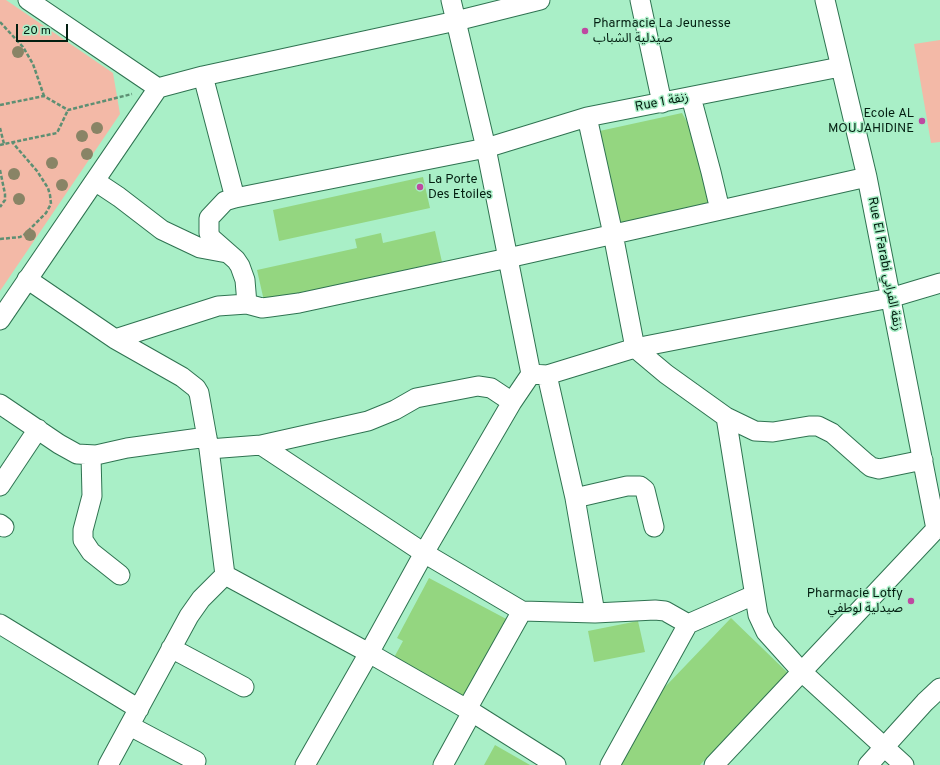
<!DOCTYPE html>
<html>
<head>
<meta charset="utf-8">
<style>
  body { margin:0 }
  #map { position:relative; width:940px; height:765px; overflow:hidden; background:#a9efc7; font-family:Overpass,sans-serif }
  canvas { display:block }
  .scale { position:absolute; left:16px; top:24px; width:52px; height:18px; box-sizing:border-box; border:2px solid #031f11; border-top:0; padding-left:5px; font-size:12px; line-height:14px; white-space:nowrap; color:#031f11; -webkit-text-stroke:3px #a9efc7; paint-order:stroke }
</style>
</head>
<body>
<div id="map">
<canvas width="940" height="765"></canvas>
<div class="scale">20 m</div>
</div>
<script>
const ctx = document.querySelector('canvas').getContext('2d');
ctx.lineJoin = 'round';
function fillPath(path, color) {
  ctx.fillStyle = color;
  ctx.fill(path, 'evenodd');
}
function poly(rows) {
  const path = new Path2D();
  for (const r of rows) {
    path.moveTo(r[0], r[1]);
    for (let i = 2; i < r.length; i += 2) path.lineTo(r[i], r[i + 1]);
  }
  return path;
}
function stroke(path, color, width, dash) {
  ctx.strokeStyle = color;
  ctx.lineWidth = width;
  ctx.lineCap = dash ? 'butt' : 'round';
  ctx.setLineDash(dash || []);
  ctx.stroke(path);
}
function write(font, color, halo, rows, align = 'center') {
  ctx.font = font + ' Overpass,"Noto Sans Arabic",sans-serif';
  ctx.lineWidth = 3;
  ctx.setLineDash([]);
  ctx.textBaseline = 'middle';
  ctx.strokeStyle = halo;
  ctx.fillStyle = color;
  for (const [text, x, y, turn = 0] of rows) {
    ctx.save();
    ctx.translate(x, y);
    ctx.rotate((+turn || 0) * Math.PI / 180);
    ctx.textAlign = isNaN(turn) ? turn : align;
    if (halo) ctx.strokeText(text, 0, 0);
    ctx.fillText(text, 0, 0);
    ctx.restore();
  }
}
fillPath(poly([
  [0,0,6,0,113,73,120,114,0,291],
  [940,40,940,142,931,143,914,44]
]), '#f3b9a7');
fillPath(poly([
  [682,113,696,138,710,211,622,230,595,132],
  [423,177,430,208,279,241,273,210],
  [435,231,442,262,264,301,257,270,357,248,355,239,381,233,383,243],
  [429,578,512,622,470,704,391,663,403,641,397,638],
  [731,618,788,673,700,765,612,765,641,712],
  [638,621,645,652,594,662,588,631],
  [495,745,530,765,484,765]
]), '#94d680');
const minor = poly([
  [28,0,158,88],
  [451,0,486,148,531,374],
  [640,0,662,103],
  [825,0,867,177,936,529],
  [203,76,235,198],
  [691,97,711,172,720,210],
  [587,117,613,234,635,348,666,374,726,417,755,431,773,432,809,426,818,426,832,433,866,463,871,467,879,469,923,460],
  [95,181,119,197,162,230,200,248,227,253],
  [27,279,115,339,182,377,196,388,199,393,209,449,225,575,201,599,189,616,108,765],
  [247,304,245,280,240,266,236,260,211,238,209,233,209,218,225,201,235,198,486,148,587,117,840,67],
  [0,320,158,88,203,76,456,21,540,0],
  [115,339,218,306,247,304,262,308,270,307,299,303,508,258,867,177],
  [547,375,575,498,595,613,655,610,665,611,688,624],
  [0,404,59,444,77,454,96,455,127,448,207,437],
  [726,417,758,615,766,632,802,672,904,765],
  [261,445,424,553,522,611],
  [209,449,261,445,368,421,395,410,416,398,478,386,491,388,512,402],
  [91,455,92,496,83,530,83,540,91,552,120,575],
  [0,486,38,429],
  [575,498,627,486,640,486,645,490,654,527],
  [0,524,4,527],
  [225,575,369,653,472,712,556,765],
  [0,624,139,709],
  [171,648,244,687],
  [467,709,522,611,595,613],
  [130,726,196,761],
  [305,765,369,653,424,553,512,402,531,374,547,375,635,348,890,298,940,283],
  [443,765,472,712],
  [610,765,688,624,754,595],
  [714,765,936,529],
  [868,765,925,702,940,688]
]);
stroke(minor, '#2f7351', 21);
stroke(poly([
  [0,22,23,47,33,64,44,96],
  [0,105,44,96,68,110,132,94],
  [0,128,4,144,57,133,68,110],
  [0,145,4,144],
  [0,170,5,194,5,200,0,207],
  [0,239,20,237,24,235,46,213,51,204,50,195,48,188,37,171,12,142]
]), '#5d8f73', 2.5, [4, 2]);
stroke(minor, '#fff', 19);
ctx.fillStyle = '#898466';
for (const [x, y] of [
  [18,52],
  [97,128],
  [82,136],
  [87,154],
  [52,163],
  [14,174],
  [62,185],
  [19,199],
  [30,235]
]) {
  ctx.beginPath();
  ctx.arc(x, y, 6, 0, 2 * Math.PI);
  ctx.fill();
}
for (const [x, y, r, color] of [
  [585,31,4,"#be49a1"],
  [922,121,4,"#be49a1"],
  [420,187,4,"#be49a1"],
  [911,601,4,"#be49a1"]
]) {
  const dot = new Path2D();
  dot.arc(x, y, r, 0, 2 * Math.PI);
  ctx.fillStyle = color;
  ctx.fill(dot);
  stroke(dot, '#a9efc7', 1.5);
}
write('13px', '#031f11', '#a9efc7', [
  ["Pharmacie La Jeunesse",593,24],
  ["صيدلية الشباب",593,39],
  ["Ecole AL",914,114,"right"],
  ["MOUJAHIDINE",914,129,"right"],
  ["La Porte",428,180],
  ["Des Etoiles",428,195],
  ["Pharmacie Lotfy",903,594,"right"],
  ["صيدلية لوطفي",903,609,"right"]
], 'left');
write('13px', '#031f11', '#a9efc7', [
  ["Rue 1 زنقة",662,103,-11],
  ["Rue El Farabi زنقة الفرابي",884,264,79]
]);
</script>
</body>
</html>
